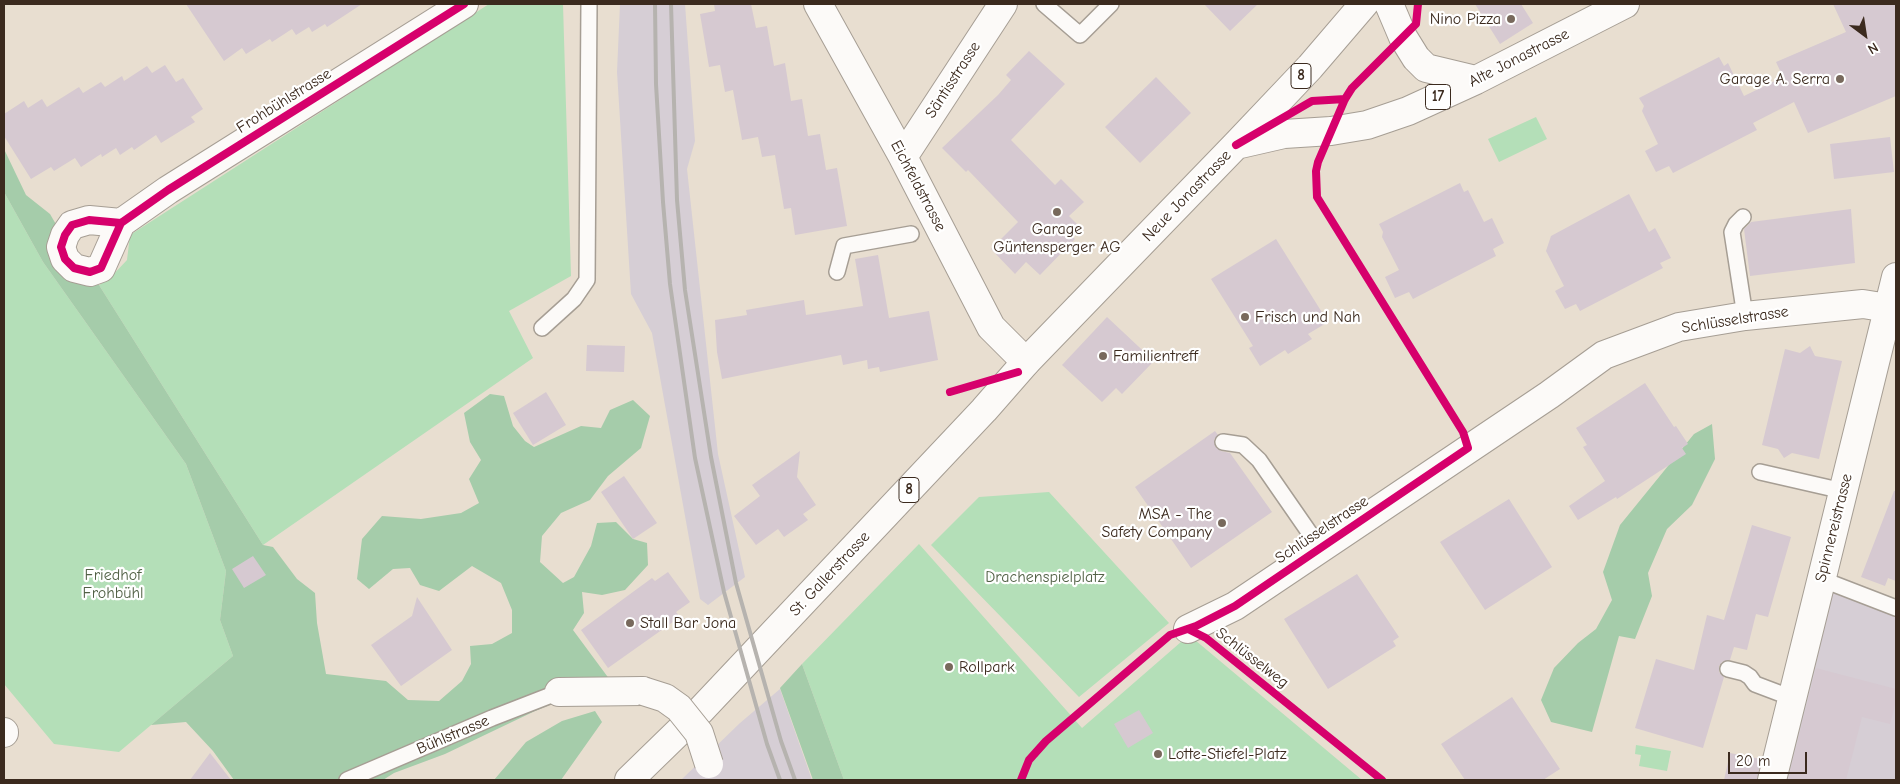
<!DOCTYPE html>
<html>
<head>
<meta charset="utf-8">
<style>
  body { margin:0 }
  #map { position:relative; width:1900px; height:784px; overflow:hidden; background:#e8ded0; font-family:"Comic Neue",sans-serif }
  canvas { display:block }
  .frame { position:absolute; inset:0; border:5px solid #3b2a1e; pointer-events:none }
  .north { position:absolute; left:1840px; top:10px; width:50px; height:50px; -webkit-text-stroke:4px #fff; paint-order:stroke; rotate:149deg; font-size:14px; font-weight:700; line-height:20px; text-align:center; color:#3b2a1e }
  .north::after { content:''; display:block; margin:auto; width:18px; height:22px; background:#3b2a1e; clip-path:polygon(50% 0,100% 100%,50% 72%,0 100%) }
  .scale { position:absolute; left:1728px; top:752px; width:79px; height:22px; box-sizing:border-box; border:2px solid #3b2a1e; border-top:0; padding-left:6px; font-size:15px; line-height:18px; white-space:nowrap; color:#3b2a1e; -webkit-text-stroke:4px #fff; paint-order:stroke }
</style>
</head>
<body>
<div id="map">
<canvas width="1900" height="784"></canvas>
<div class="frame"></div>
<div class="north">N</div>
<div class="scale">20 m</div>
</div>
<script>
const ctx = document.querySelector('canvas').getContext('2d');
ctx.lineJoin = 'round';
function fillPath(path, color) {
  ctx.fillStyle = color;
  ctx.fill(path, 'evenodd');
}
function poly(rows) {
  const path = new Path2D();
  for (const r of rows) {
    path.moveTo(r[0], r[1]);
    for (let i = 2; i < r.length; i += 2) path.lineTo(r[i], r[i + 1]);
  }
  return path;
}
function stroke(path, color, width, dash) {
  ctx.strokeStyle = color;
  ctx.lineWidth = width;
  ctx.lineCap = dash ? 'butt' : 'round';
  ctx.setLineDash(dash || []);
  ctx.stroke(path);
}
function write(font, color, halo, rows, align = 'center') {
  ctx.font = font + ' "Comic Neue",sans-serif';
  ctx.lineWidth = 4.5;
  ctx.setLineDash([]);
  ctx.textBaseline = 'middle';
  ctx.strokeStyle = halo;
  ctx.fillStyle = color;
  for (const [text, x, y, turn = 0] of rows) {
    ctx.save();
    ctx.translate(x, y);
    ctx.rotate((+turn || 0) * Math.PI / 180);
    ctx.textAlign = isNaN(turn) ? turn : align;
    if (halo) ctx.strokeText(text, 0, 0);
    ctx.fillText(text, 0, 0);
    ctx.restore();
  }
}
fillPath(poly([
  [620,4,685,4,695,141,687,169,697,261,718,454,745,577,708,605,700,599,652,333,631,294,617,72],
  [1821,579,1896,599,1896,780,1772,780],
  [780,689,812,780,681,780,740,723]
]), '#d6ced5');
fillPath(poly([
  [489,4,563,4,571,276,509,311,533,358,263,545,99,285,110,278,127,260,130,235],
  [1536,117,1547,139,1499,162,1488,139],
  [4,192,43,262,186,464,226,571,220,620,233,656,119,752,54,744,4,684],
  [1049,492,1169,623,1079,697,931,545,979,497],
  [919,544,1082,728,1189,635,1362,780,844,780,802,664],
  [1636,745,1671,751,1667,771,1639,766,1641,755,1635,754]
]), '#b4dfb8');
fillPath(poly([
  [4,149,26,195,50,214,61,233,71,275,99,285,263,545,273,547,297,579,315,593,317,623,326,674,386,681,408,700,439,701,462,681,471,664,470,646,492,644,512,633,512,610,501,583,472,566,439,591,420,585,410,568,393,569,369,589,357,579,362,539,382,516,421,519,461,513,479,503,469,479,481,460,470,442,464,413,490,394,504,396,513,426,525,441,534,447,581,426,601,428,610,410,633,400,650,416,641,448,608,476,590,500,561,513,542,536,540,562,563,583,574,577,591,546,597,523,616,522,633,539,647,543,648,565,625,590,602,595,582,592,584,613,573,630,610,680,535,711,445,754,394,773,383,780,234,780,213,751,186,722,151,725,233,656,220,620,226,571,186,464,43,262,4,192],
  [1712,424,1715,459,1692,505,1667,529,1648,573,1652,596,1635,639,1619,636,1592,732,1551,722,1541,700,1554,668,1578,643,1596,629,1612,600,1603,572,1620,525,1694,434],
  [802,664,844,780,813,780,780,688],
  [595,711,602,722,561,780,494,780,526,742,562,721]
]), '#a5ccaa');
fillPath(poly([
  [186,4,362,4,327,27,325,24,312,32,309,27,296,35,292,29,272,42,270,39,246,54,242,48,224,61],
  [714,4,751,4,756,28,767,26,774,66,785,63,791,101,802,99,808,136,820,134,826,170,837,168,847,226,795,235,791,208,784,209,775,155,762,157,758,137,742,140,733,90,725,92,720,65,709,67,700,14,715,11],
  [1204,4,1258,4,1230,31],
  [1475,4,1521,4,1533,23,1500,44],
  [1833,4,1896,4,1896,96,1808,133,1794,102,1753,123,1757,130,1673,173,1669,166,1656,172,1645,151,1658,144,1642,111,1644,106,1639,98,1719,57,1724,66,1728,63,1744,96,1783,77,1776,62,1846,32],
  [1029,51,1065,84,1011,140,1055,185,1061,179,1084,202,1069,216,1077,224,1068,232,1075,239,1040,275,1026,262,1015,274,991,249,1018,222,968,170,966,172,942,148,998,95,1011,80,1006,75],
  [165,65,176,82,183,78,203,109,191,117,195,122,161,143,156,135,134,150,132,147,120,155,116,148,102,157,101,154,81,167,75,158,54,171,51,167,31,179,4,136,4,114,24,101,28,108,42,99,47,107,79,87,83,93,101,82,105,87,122,76,124,81,147,66,152,73],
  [1156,77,1191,113,1140,163,1105,127],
  [1890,137,1894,172,1834,179,1830,144],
  [1460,183,1464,192,1468,190,1484,222,1492,218,1504,243,1493,249,1496,256,1413,299,1409,292,1395,298,1385,277,1399,270,1382,237,1383,232,1379,224],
  [1629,194,1649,232,1655,228,1671,258,1660,263,1663,268,1580,311,1576,304,1565,309,1555,291,1564,286,1546,251,1551,236],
  [1851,209,1855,263,1750,276,1744,229,1751,222],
  [1276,239,1328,322,1308,334,1312,339,1288,354,1285,350,1260,366,1249,348,1253,346,1211,279],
  [878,255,889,318,929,311,938,360,880,372,879,367,868,369,867,360,843,365,841,355,722,379,717,352,715,320,747,315,746,310,804,300,806,315,863,306,855,259],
  [1107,317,1154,361,1122,394,1116,388,1102,402,1062,365],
  [587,345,625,346,624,372,586,371],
  [1810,346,1815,356,1842,361,1819,459,1792,453,1784,458,1778,449,1762,445,1785,349,1800,353],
  [1645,383,1674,427,1676,426,1688,444,1682,448,1686,454,1617,499,1616,497,1578,520,1569,506,1605,481,1583,447,1587,445,1576,428],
  [546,392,566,425,533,445,513,413],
  [1215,431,1218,435,1214,440,1215,446,1221,451,1230,453,1272,512,1191,568,1135,487],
  [800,451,797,477,816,505,803,514,808,520,784,537,778,529,756,545,734,516,760,496,752,485],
  [624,476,657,523,633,539,601,492],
  [1894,491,1896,491,1896,581,1888,578,1885,586,1861,577],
  [1509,499,1552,567,1485,610,1440,542],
  [1752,525,1791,537,1768,617,1756,614,1747,650,1734,647,1730,660,1722,662,1719,666,1719,672,1724,677,1703,748,1635,728,1656,659,1694,670,1707,615,1724,620],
  [253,556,266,575,244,588,232,569],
  [668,572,690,602,676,612,680,617,608,668,581,630,652,578,655,581],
  [1357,574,1399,637,1393,641,1396,646,1328,689,1284,619],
  [417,597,452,650,401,686,371,645,412,616],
  [1816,668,1896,689,1896,701,1890,724,1862,717,1846,780,1788,780],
  [1512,697,1560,769,1543,780,1465,780,1441,744],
  [1139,710,1153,733,1128,748,1114,724],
  [210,753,231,780,190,780],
  [1730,753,1761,759,1757,780,1724,780]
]), '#d6c9d1');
const lane = poly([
  [1044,4,1080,35,1111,4],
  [1743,217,1736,224,1732,232,1745,316],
  [837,272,844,246,911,234],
  [542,328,574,299,587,280,589,4],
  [1223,442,1243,445,1259,460,1320,548],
  [1760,472,1843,491],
  [1821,579,1896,608],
  [1728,669,1744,673,1750,677,1755,684,1792,698],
  [347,780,492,718,559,692]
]);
const street = poly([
  [818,4,903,157,991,327,1026,362],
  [903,157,1003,4],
  [121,223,89,220,72,225,65,235,61,247,65,259,74,268,90,272,101,268,121,223,168,190,464,4],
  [1188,629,1235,606,1549,395,1604,355,1679,327,1745,316,1863,304,1888,308],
  [559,692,643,691],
  [4,733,4,732],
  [1772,780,1896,277]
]);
const primary = poly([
  [1389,4,1403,37,1416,58,1426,68,1476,80],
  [1236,145,1284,134,1331,131,1367,125,1408,111,1476,80,1625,4],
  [629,780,701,710,984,410,1026,362,1236,145,1310,67,1364,4]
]);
stroke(lane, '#a69e94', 18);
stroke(street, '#a69e94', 30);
stroke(primary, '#a69e94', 30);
stroke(lane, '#fcfaf8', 15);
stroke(street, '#fcfaf8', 28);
stroke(primary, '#fcfaf8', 28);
stroke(poly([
  [655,4,656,84,663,202,670,284,695,458,724,592,767,744,780,780],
  [671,4,677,200,685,290,711,457,736,583,781,741,795,780]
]), '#b6b3af', 4);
const streetBridge = poly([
  [643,691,665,698,679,708,699,733,709,764]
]);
stroke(streetBridge, '#a69e94', 30, []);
stroke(streetBridge, '#fcfaf8', 28);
stroke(poly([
  [1236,145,1312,101,1345,99],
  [121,223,89,220,72,225,65,235,61,247,65,259,74,268,90,272,101,268,121,223,168,190,464,4],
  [950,392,1018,372],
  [1188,629,1206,638,1382,780],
  [1021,780,1029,760,1046,741,1170,635,1196,626,1235,606,1468,448,1463,432,1317,197,1316,171,1318,162,1345,99,1352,88,1416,24,1418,4]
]), '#d6006c', 8);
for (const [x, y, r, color] of [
  [1511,19,5,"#78695c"],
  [1840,79,5,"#78695c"],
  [1057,212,5,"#78695c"],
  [1245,317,5,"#78695c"],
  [1103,356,5,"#78695c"],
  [1222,523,5,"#78695c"],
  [630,623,5,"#78695c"],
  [949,667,5,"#78695c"],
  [1158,754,5,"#78695c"]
]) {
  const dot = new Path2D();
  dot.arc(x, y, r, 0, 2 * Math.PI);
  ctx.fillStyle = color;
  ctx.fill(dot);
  stroke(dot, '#fff', 2);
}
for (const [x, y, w] of [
  [1301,76,20],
  [1438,97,25],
  [909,490,20]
]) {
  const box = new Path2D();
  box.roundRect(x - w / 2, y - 12.5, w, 25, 4);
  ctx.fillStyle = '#fff';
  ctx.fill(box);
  stroke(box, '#3b2a1e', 1);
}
write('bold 15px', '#3b2a1e', null, [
  ["8",1301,76],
  ["17",1438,97],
  ["8",909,490]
]);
write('16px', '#3b2a1e', '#fff', [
  ["Nino Pizza",1501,19,"right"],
  ["Garage A. Serra",1830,79,"right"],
  ["Garage",1057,229,"center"],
  ["Güntensperger AG",1057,247,"center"],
  ["Frisch und Nah",1255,317],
  ["Familientreff",1113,356],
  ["MSA - The",1212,514,"right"],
  ["Safety Company",1212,532,"right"],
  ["Stall Bar Jona",640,623],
  ["Rollpark",959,667],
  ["Lotte-Stiefel-Platz",1168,754]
], 'left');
write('16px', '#3b2a1e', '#fff', [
  ["Alte Jonastrasse",1519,58,-27],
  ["Säntisstrasse",953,80,-57],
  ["Frohbühlstrasse",284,101,-32],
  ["Eichfeldstrasse",918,186,62],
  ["Neue Jonastrasse",1187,196,-46],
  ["Schlüsselstrasse",1735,320,-9],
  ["Spinnereistrasse",1834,528,-76],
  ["Schlüsselstrasse",1322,530,-34],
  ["St. Gallerstrasse",830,574,-47],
  ["Schlüsselweg",1252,658,38],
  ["Bühlstrasse",453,735,-23]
]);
write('16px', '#526146', '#fff', [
  ["Friedhof",113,575],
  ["Frohbühl",113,593],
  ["Drachenspielplatz",1045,577]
]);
</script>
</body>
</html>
